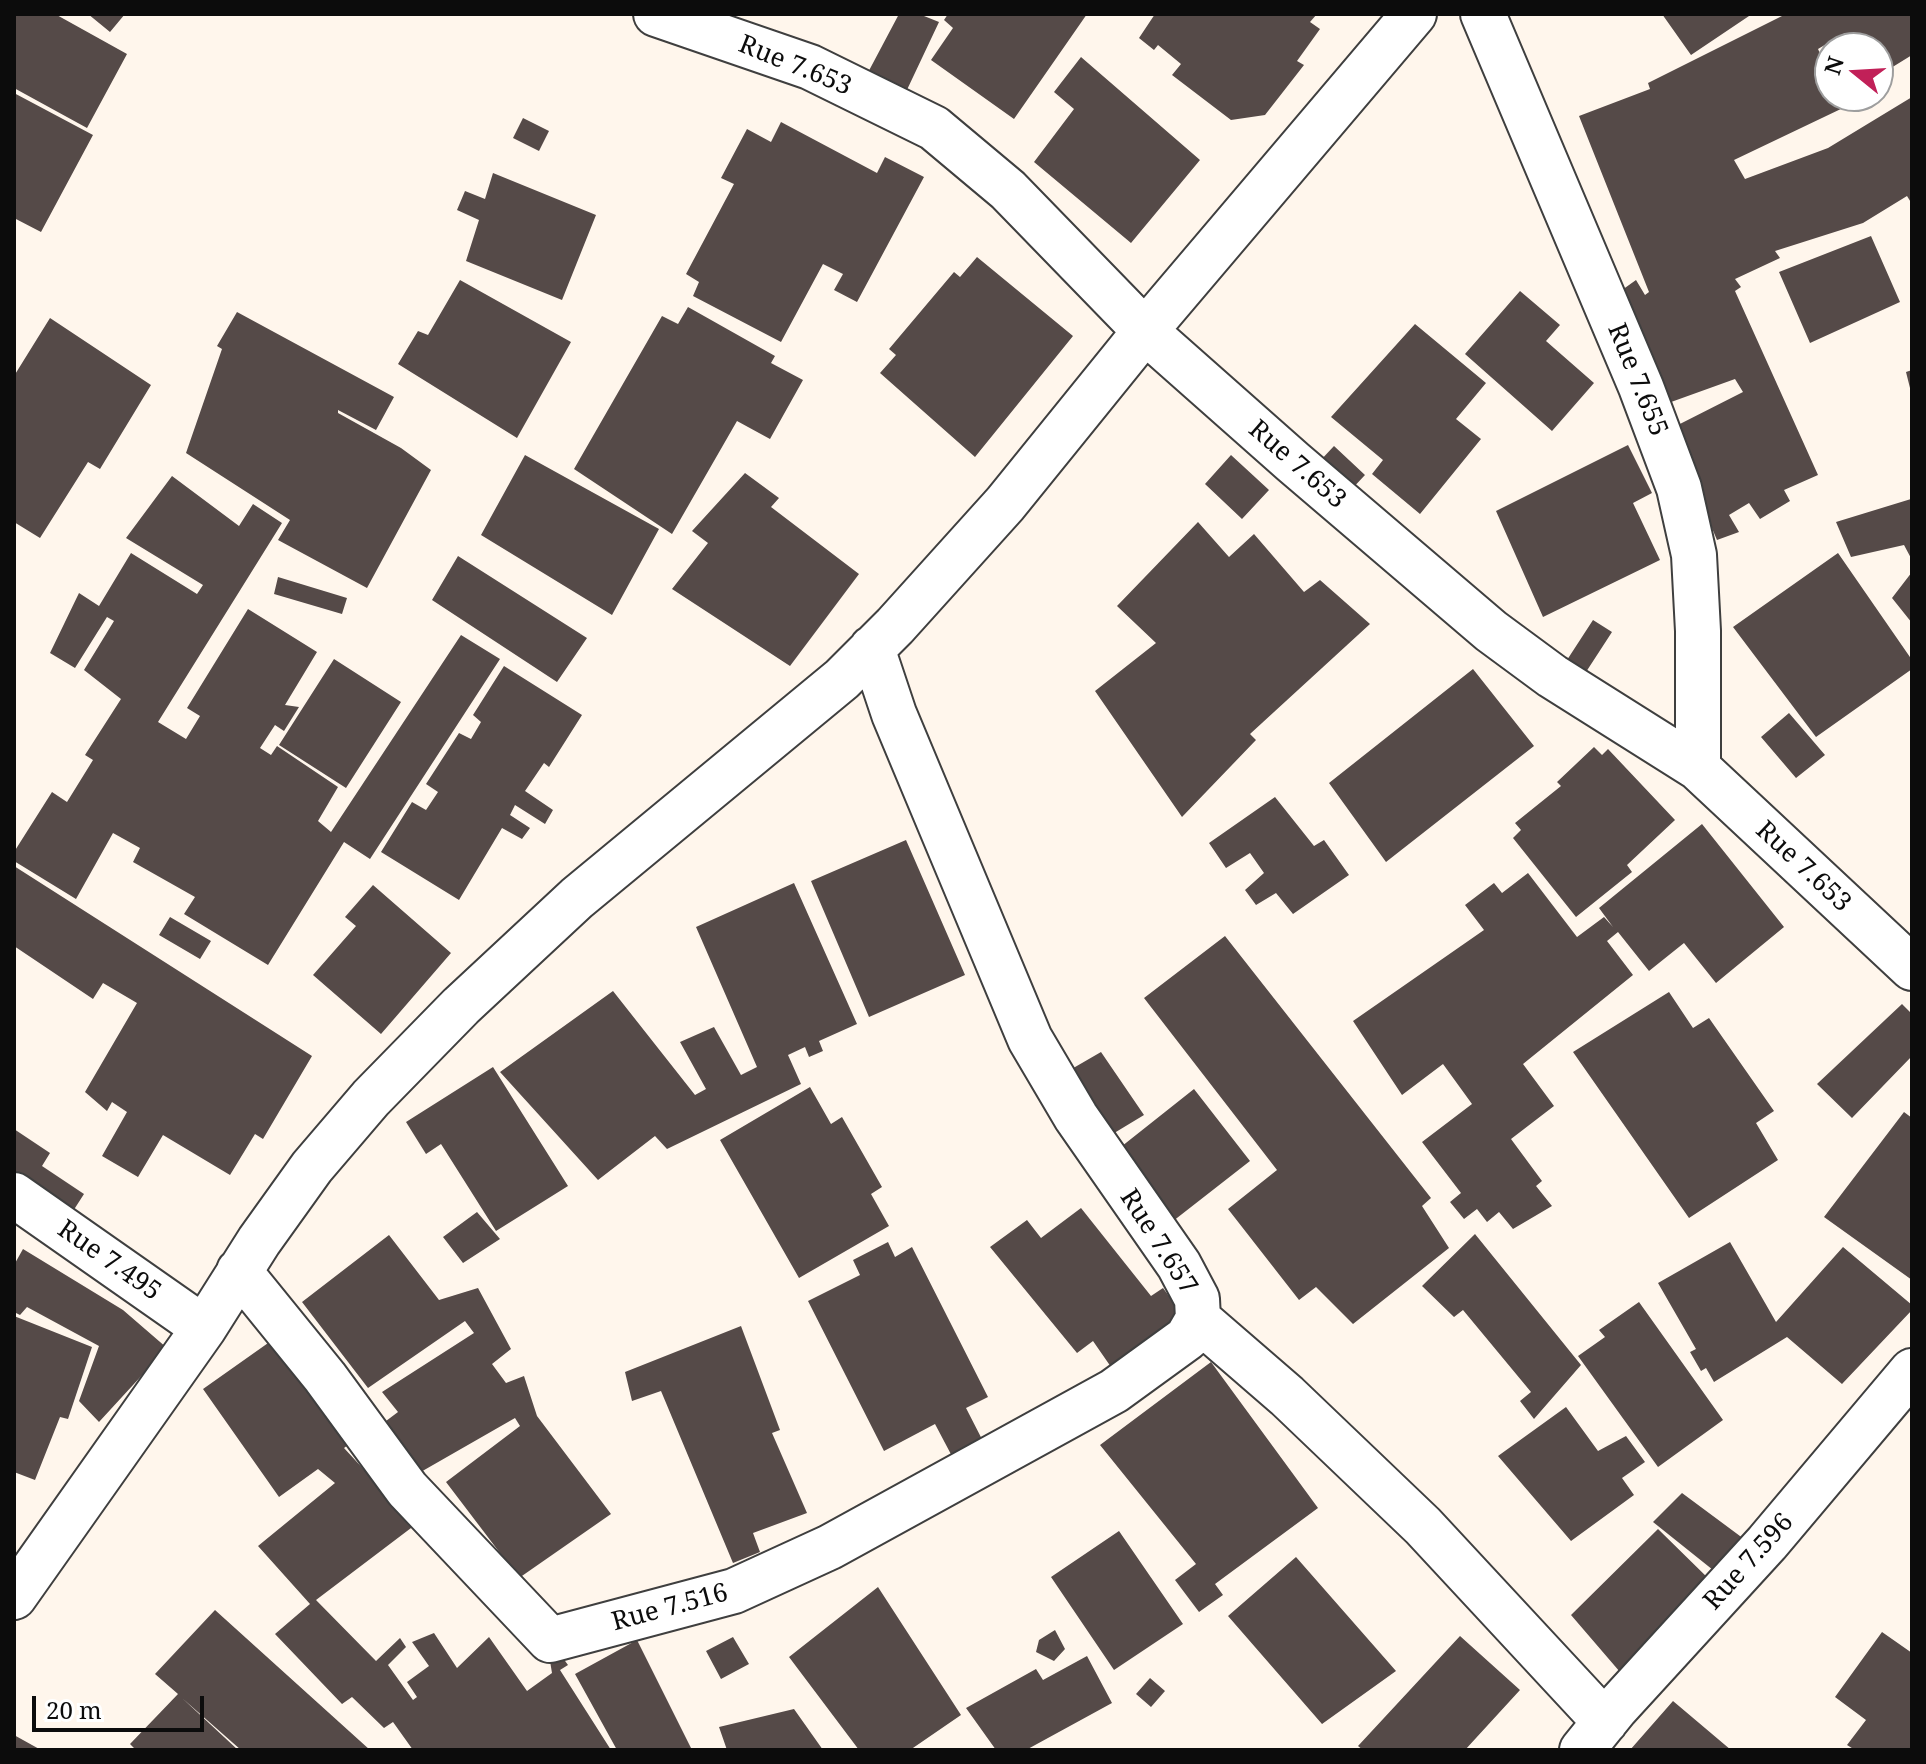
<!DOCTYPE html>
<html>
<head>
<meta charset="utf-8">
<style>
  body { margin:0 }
  #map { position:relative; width:1926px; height:1764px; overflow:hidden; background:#fff6ec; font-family:"Noto Serif",serif }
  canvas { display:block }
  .frame { position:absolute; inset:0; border:16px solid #0c0c0c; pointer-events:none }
  .north { position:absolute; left:1814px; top:32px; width:80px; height:80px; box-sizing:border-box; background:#fff; border:2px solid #9e9e9e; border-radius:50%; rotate:288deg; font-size:22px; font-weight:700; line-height:32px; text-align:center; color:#0c0c0c }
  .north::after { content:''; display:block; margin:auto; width:28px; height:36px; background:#c12058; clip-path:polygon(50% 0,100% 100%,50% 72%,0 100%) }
  .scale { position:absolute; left:32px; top:1696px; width:172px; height:36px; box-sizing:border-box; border:4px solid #0c0c0c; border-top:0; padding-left:10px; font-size:24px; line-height:28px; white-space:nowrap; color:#0c0c0c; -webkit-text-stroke:6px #fff; paint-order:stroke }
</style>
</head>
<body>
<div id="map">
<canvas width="1926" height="1764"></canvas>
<div class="frame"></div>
<div class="north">N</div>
<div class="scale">20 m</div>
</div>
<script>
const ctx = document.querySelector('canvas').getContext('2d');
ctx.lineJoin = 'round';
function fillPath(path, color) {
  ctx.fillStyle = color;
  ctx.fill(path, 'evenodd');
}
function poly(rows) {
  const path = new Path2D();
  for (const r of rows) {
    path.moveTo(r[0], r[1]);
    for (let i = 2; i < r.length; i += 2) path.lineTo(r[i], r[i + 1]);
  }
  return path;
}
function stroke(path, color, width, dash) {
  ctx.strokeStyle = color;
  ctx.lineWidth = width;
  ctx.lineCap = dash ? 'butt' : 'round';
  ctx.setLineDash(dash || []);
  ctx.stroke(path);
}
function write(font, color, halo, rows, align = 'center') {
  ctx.font = font + ' "Noto Serif",serif';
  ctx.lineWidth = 8;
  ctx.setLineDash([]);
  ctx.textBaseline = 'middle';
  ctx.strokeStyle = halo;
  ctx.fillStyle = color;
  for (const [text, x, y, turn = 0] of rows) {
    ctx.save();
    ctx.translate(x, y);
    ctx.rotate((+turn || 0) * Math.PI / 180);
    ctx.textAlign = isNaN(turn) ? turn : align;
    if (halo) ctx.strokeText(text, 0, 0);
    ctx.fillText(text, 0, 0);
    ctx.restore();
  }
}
fillPath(poly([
  [14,14,55,14,127,54,87,128,14,88],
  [88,14,125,14,110,32],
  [899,14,919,14,939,22,905,94,864,80],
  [948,14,1087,14,1014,119,931,60,953,28,944,20],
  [1155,14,1317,14,1310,22,1320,29,1297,61,1304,65,1265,115,1231,120,1172,75,1181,64,1158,45,1154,50,1139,38],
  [1662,14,1752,14,1691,55],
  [1786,14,1912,14,1912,55,1878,76,1878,48,1854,48,1845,33,1818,49,1830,75,1830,96,1840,96,1845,107,1734,160,1745,179,1828,148,1912,97,1912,204,1907,196,1863,223,1775,251,1780,258,1735,279,1741,287,1735,291,1818,475,1784,490,1790,501,1760,519,1749,503,1729,515,1739,532,1717,540,1670,429,1743,392,1735,379,1660,406,1622,290,1636,280,1645,295,1649,292,1579,116,1650,89,1648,83],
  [1081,57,1200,160,1131,243,1034,162,1074,109,1054,92],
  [14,93,93,135,41,232,14,218],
  [523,118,549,131,539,151,513,138],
  [781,122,877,173,885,157,924,177,857,302,834,290,843,274,823,264,781,342,693,296,699,282,686,274,734,184,721,178,747,129,771,142],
  [493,173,596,215,562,300,466,261,479,220,457,210,465,191,485,199],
  [1871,236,1900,302,1810,343,1779,272],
  [977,257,1073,336,975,457,880,373,896,355,889,349,954,272,960,277],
  [460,280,571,342,517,438,398,364,418,331,428,335],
  [1520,291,1560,325,1546,341,1594,383,1552,431,1465,354],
  [688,307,775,356,771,363,803,380,770,439,737,421,672,534,574,469,662,316,678,324],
  [237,312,394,397,376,430,338,410,338,413,401,448,431,470,367,588,278,540,290,520,186,453,222,349,217,346],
  [50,318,151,385,100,469,88,462,40,538,14,522,14,376],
  [1415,324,1486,383,1456,419,1481,439,1420,514,1372,474,1383,460,1331,417],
  [1912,370,1912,392,1911,392,1906,372],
  [1628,445,1652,493,1633,503,1660,560,1543,617,1496,511],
  [1334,446,1365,475,1349,492,1319,462],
  [525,455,659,529,612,615,481,535],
  [1231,455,1269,490,1242,519,1205,484],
  [745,473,779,498,771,507,859,574,790,666,672,589,708,543,692,531],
  [172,476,239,526,253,504,282,523,158,722,186,739,200,716,187,708,248,609,317,652,285,705,299,707,284,731,275,725,260,748,271,755,277,746,338,787,318,821,331,832,461,635,500,659,370,859,344,842,268,965,184,914,195,897,133,862,140,848,113,833,76,899,14,861,14,852,52,792,67,802,93,760,85,755,121,699,84,670,114,621,107,617,75,668,50,653,79,593,99,606,131,553,197,594,203,585,126,538],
  [1911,499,1912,560,1904,545,1851,557,1836,522],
  [1198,522,1229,557,1254,534,1304,592,1320,580,1370,624,1250,734,1256,740,1182,817,1095,691,1156,643,1117,606],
  [1838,553,1912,660,1912,669,1816,737,1733,627],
  [458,556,587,638,557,682,432,600],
  [1912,572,1912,623,1892,598],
  [278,577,347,598,342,614,274,594],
  [1593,620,1612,632,1586,672,1567,660],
  [334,659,401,702,346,788,279,745],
  [504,666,582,715,549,767,544,763,525,791,553,810,545,824,515,805,510,815,530,828,522,839,502,828,459,900,381,852,412,802,426,810,438,792,426,784,459,733,471,739,481,722,473,715],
  [1473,669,1534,746,1386,862,1329,783],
  [1789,713,1825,755,1796,778,1761,737],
  [1594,747,1602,755,1608,749,1675,820,1627,865,1632,872,1576,917,1513,838,1521,830,1515,823,1561,786,1557,782],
  [1275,797,1314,846,1324,840,1349,875,1293,914,1276,893,1256,905,1245,890,1264,873,1250,853,1226,868,1209,843],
  [1702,824,1784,927,1716,983,1684,943,1649,971,1618,932,1607,941,1633,975,1523,1064,1554,1106,1511,1139,1542,1181,1536,1186,1552,1206,1513,1229,1499,1212,1487,1222,1477,1209,1464,1219,1450,1202,1461,1193,1422,1142,1472,1104,1443,1064,1402,1095,1353,1021,1484,930,1465,905,1494,883,1502,893,1528,873,1577,937,1604,917,1613,927,1599,908],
  [906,840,965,975,869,1017,811,881],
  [14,866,312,1056,263,1139,255,1134,230,1175,163,1135,138,1177,102,1156,127,1112,112,1102,107,1111,85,1092,137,1003,103,983,93,999,14,946],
  [794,883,857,1024,819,1041,823,1051,809,1057,805,1047,788,1055,801,1084,667,1149,655,1136,598,1180,500,1072,613,991,695,1095,706,1089,680,1042,714,1027,741,1075,757,1067,696,927],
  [373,885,451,953,381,1034,313,975,356,926,345,917],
  [170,917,211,941,200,959,159,935],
  [1225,936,1431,1198,1422,1206,1449,1248,1353,1324,1316,1287,1299,1300,1228,1209,1277,1170,1144,998],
  [1669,992,1693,1028,1709,1018,1774,1111,1756,1123,1778,1160,1689,1218,1573,1052],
  [1902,1004,1912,1014,1912,1056,1852,1118,1817,1084],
  [1101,1052,1144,1115,1101,1141,1063,1074],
  [493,1067,568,1186,496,1231,441,1144,426,1154,406,1122],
  [810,1087,831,1124,842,1117,882,1187,871,1194,889,1226,799,1278,720,1140],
  [1194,1089,1250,1161,1168,1225,1112,1154],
  [1904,1112,1912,1118,1912,1280,1824,1217],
  [14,1129,50,1153,42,1166,84,1194,66,1222,14,1187],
  [1081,1208,1151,1296,1163,1288,1183,1315,1111,1367,1093,1341,1077,1353,990,1247,1027,1220,1041,1238],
  [477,1212,500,1239,463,1263,443,1237],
  [1475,1234,1581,1365,1534,1419,1520,1401,1531,1392,1463,1310,1454,1317,1422,1286],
  [389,1235,439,1300,478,1288,511,1349,492,1364,506,1383,524,1376,537,1416,611,1514,519,1578,446,1482,520,1426,515,1418,419,1473,382,1424,398,1412,382,1392,474,1333,465,1321,368,1388,302,1302],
  [888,1242,895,1257,912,1247,988,1397,966,1408,987,1449,954,1460,935,1424,884,1451,808,1301,860,1275,853,1260],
  [1730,1242,1776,1322,1843,1247,1912,1305,1912,1310,1842,1384,1787,1337,1714,1382,1706,1368,1701,1371,1690,1352,1696,1349,1658,1283],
  [23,1249,123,1310,167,1348,99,1422,79,1401,99,1346,27,1307,20,1315,14,1312,14,1265],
  [1639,1302,1723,1420,1658,1467,1578,1356,1605,1337,1599,1330],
  [14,1316,92,1347,68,1419,60,1417,35,1480,14,1472],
  [741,1326,780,1430,772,1433,807,1513,753,1533,760,1552,733,1563,661,1391,632,1401,625,1372],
  [278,1336,352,1442,344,1448,415,1525,316,1600,376,1661,400,1638,406,1647,388,1665,413,1700,417,1697,407,1682,429,1666,412,1642,434,1633,457,1668,489,1637,527,1691,552,1673,550,1661,560,1654,568,1665,560,1670,611,1750,413,1750,393,1722,384,1728,352,1697,342,1704,275,1634,310,1604,258,1546,335,1483,318,1469,279,1497,203,1389],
  [1211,1362,1318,1508,1215,1584,1223,1595,1199,1612,1175,1580,1196,1564,1100,1445],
  [1566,1407,1598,1451,1626,1436,1645,1462,1622,1478,1634,1495,1571,1541,1498,1456],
  [1682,1493,1744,1539,1723,1578,1653,1522],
  [1658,1529,1713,1583,1620,1672,1571,1615],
  [1119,1531,1183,1624,1114,1670,1051,1577],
  [1296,1557,1396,1671,1322,1724,1228,1616],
  [878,1587,961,1715,910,1750,859,1750,789,1657],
  [215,1610,370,1750,241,1750,182,1698,238,1750,136,1750,130,1744,178,1694,155,1674],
  [1055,1630,1065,1649,1054,1661,1036,1652,1039,1640],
  [1882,1632,1912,1653,1912,1750,1855,1750,1847,1745,1866,1720,1835,1697],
  [1460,1636,1520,1690,1465,1750,1363,1750,1358,1746],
  [733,1637,749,1664,721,1679,706,1651],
  [637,1640,692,1750,617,1750,575,1674],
  [1087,1656,1112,1703,1026,1750,996,1750,966,1708,1036,1669,1043,1680],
  [1150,1678,1165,1691,1151,1707,1136,1694],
  [1673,1701,1731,1750,1630,1750],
  [794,1709,823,1750,727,1750,719,1727],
  [14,1735,41,1750,14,1750]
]), '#554a48');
const minor = poly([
  [656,14,810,67,934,128,1008,190,1145,331,1293,462,1491,631,1552,676,1698,768,1912,968],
  [1483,14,1641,387,1679,488,1694,555,1698,631,1698,768],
  [872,648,894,714,1030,1039,1076,1117,1179,1265,1197,1299,1198,1319,1287,1396,1423,1526,1605,1722],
  [14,1195,204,1328],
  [239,1271,325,1377,407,1489,550,1640,734,1591,830,1547,1114,1391,1187,1338,1198,1319],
  [14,1597,204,1328,259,1241,312,1167,371,1098,461,1006,577,898,842,679,895,626,1005,504,1145,331,1414,14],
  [1582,1750,1616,1708,1767,1543,1912,1371]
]);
stroke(minor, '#3f3f3f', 48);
stroke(minor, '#fff', 44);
write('26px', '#0c0c0c', '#fff', [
  ["Rue 7.653",795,66,22],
  ["Rue 7.655",1637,380,68],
  ["Rue 7.653",1297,465,41],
  ["Rue 7.653",1803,867,43],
  ["Rue 7.657",1158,1242,57],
  ["Rue 7.495",109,1261,35],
  ["Rue 7.596",1749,1562,-48],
  ["Rue 7.516",670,1608,-15]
]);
</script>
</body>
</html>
